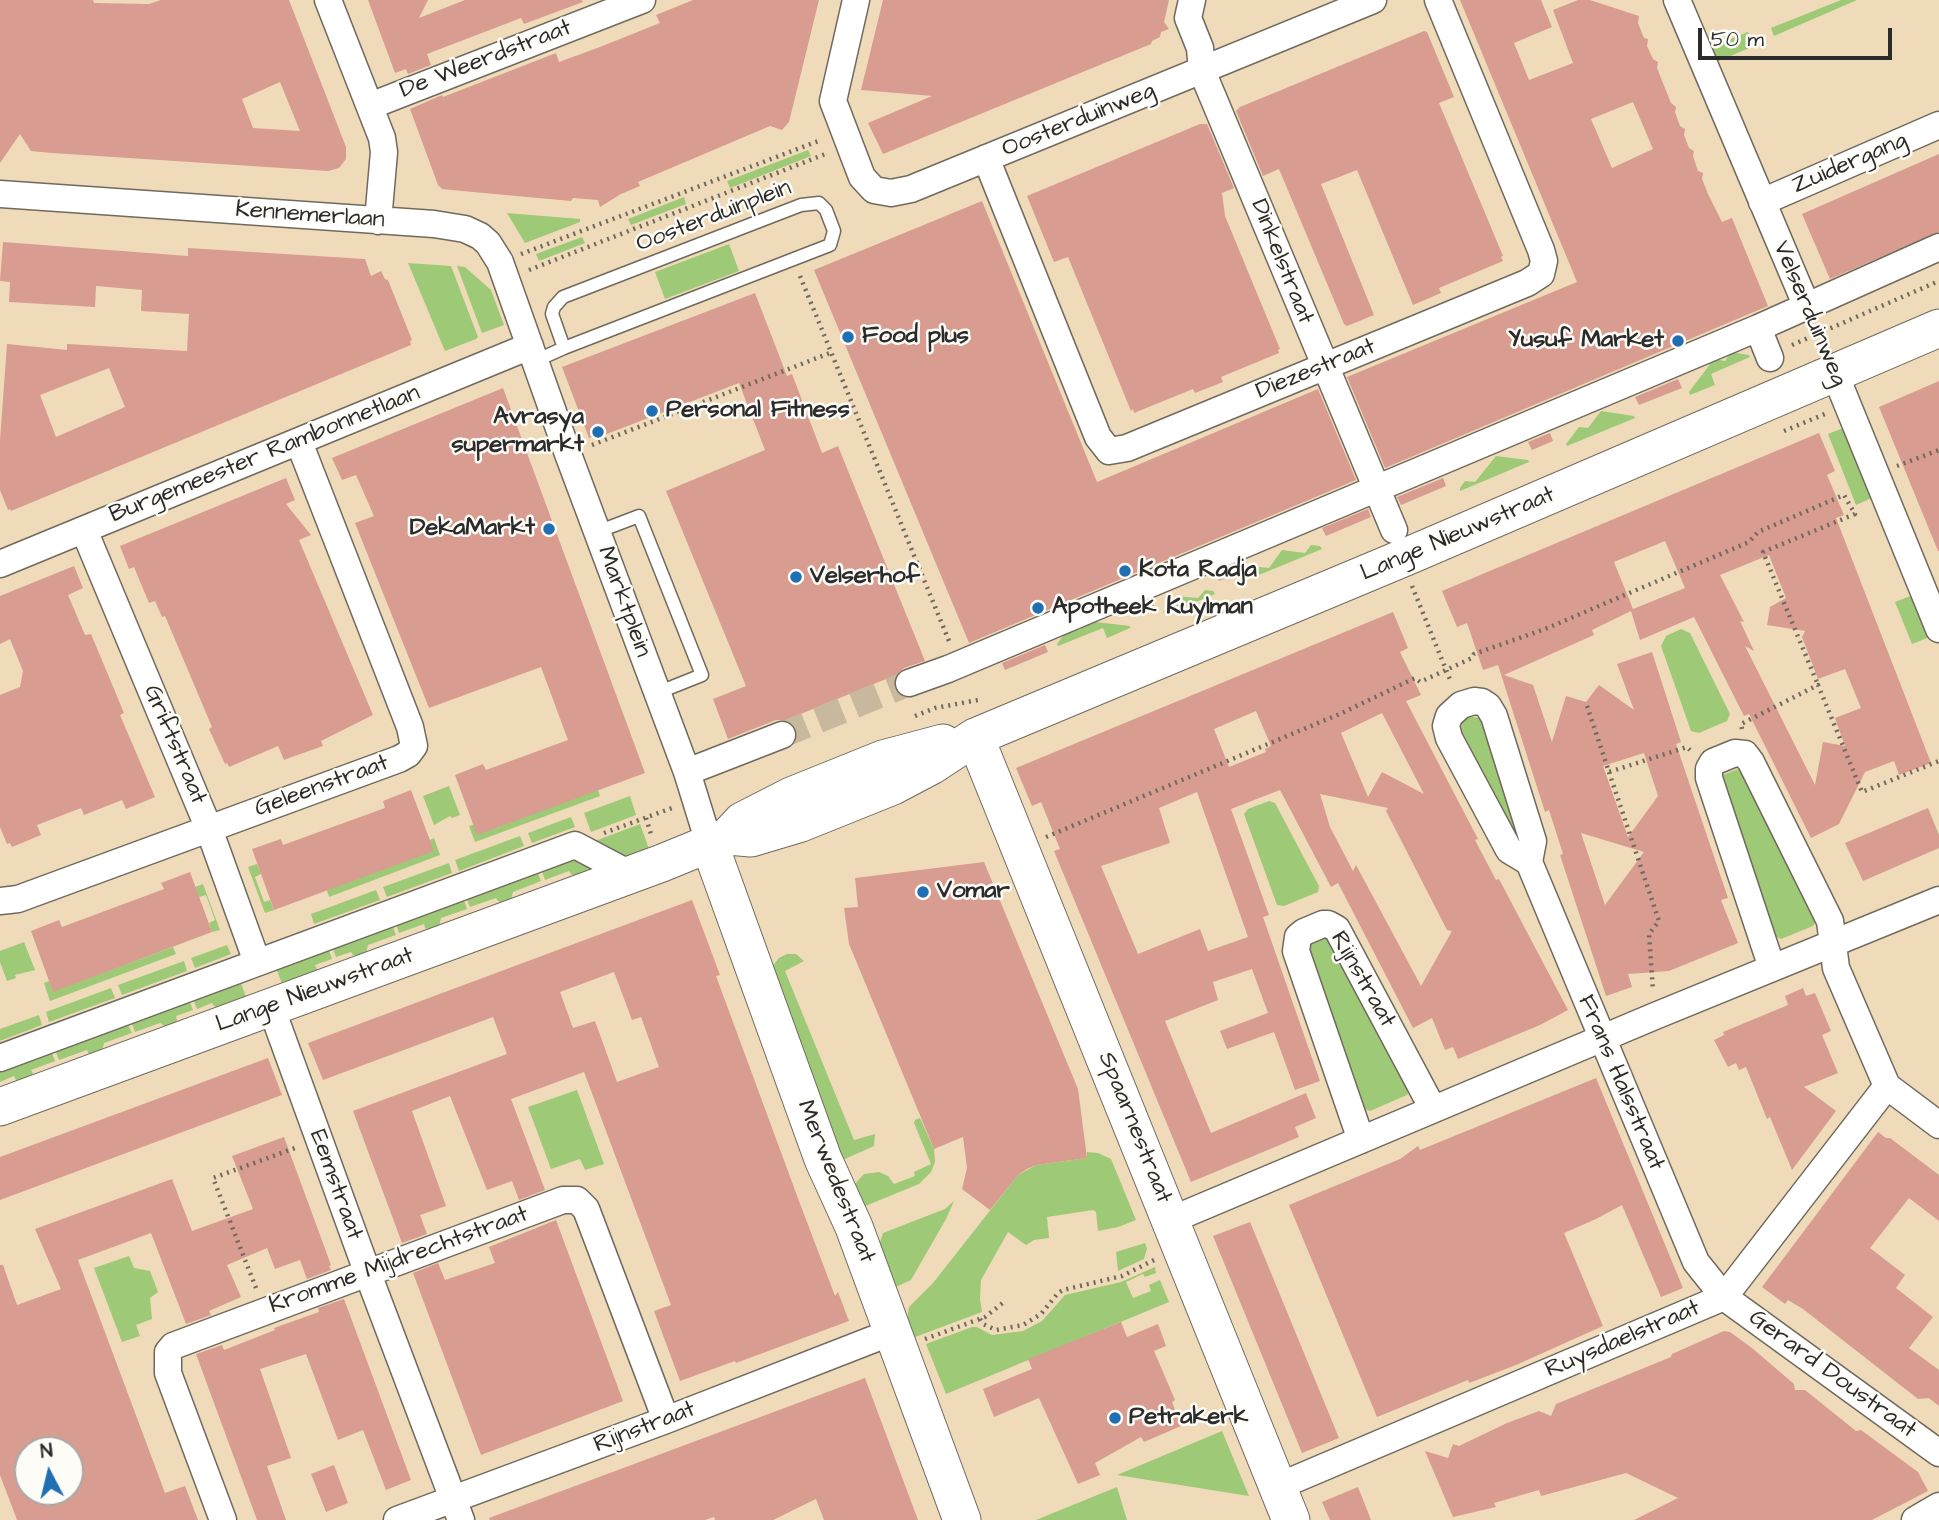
<!DOCTYPE html>
<html>
<head>
<meta charset="utf-8">
<style>
  body { margin:0 }
  #map { position:relative; width:1939px; height:1520px; overflow:hidden; background:#efdbba; font-family:"Architects Daughter",sans-serif }
  canvas { display:block }
  .north { position:absolute; left:14px; top:1436px; width:70px; height:70px; box-sizing:border-box; background:#fdfcf7; border:2px solid #a9a8a5; border-radius:50%; rotate:353deg; font-size:19px; font-weight:700; line-height:28px; text-align:center; color:#2b2b2b }
  .north::after { content:''; display:block; margin:auto; width:24px; height:32px; background:#1f6fb2; clip-path:polygon(50% 0,100% 100%,50% 72%,0 100%) }
  .scale { position:absolute; left:1698px; top:28px; width:194px; height:32px; box-sizing:border-box; border:4px solid #2b2b2b; border-top:0; padding-left:9px; font-size:21px; line-height:24px; white-space:nowrap; color:#2b2b2b; -webkit-text-stroke:5px #fdfcf7; paint-order:stroke }
</style>
</head>
<body>
<div id="map">
<canvas width="1939" height="1520"></canvas>
<div class="north">N</div>
<div class="scale">50 m</div>
</div>
<script>
const ctx = document.querySelector('canvas').getContext('2d');
ctx.lineJoin = 'round';
function fillPath(path, color) {
  ctx.fillStyle = color;
  ctx.fill(path, 'evenodd');
}
function poly(rows) {
  const path = new Path2D();
  for (const r of rows) {
    path.moveTo(r[0], r[1]);
    for (let i = 2; i < r.length; i += 2) path.lineTo(r[i], r[i + 1]);
  }
  return path;
}
function stroke(path, color, width, dash) {
  ctx.strokeStyle = color;
  ctx.lineWidth = width;
  ctx.lineCap = dash ? 'butt' : 'round';
  ctx.setLineDash(dash || []);
  ctx.stroke(path);
}
function write(font, color, halo, rows, align = 'center') {
  ctx.font = font + ' "Architects Daughter",sans-serif';
  ctx.lineWidth = 5;
  ctx.setLineDash([]);
  ctx.textBaseline = 'middle';
  ctx.strokeStyle = halo;
  ctx.fillStyle = color;
  for (const [text, x, y, turn = 0] of rows) {
    ctx.save();
    ctx.translate(x, y);
    ctx.rotate((+turn || 0) * Math.PI / 180);
    ctx.textAlign = isNaN(turn) ? turn : align;
    if (halo) ctx.strokeText(text, 0, 0);
    ctx.fillText(text, 0, 0);
    ctx.restore();
  }
}
fillPath(poly([
  [1841,0,1857,0,1774,36,1771,28],
  [1748,32,1754,46,1716,62,1710,47],
  [808,150,811,156,730,188,727,181],
  [684,197,686,204,631,225,628,219],
  [507,213,580,219,580,222,525,243],
  [582,237,585,243,539,261,536,254],
  [729,244,739,271,665,299,655,272],
  [408,263,451,266,478,337,476,339,445,351],
  [457,266,465,267,491,290,504,325,482,333],
  [1731,352,1749,355,1750,357,1711,374,1715,385,1690,395,1689,392,1714,359,1725,361],
  [1601,411,1634,416,1635,418,1567,446,1566,444,1579,427,1588,428],
  [1846,427,1874,497,1856,505,1828,434],
  [1496,456,1528,460,1529,462,1460,491,1460,488,1465,481,1475,482],
  [1311,545,1320,546,1322,549,1254,577,1253,574,1259,567,1269,568,1282,550,1305,553],
  [1205,590,1213,591,1215,594,1165,615,1163,612,1176,596,1198,598],
  [1913,595,1930,637,1912,644,1895,602],
  [1087,621,1130,626,1130,628,1107,638,1103,628,1058,646,1057,644,1069,628,1080,630],
  [1681,629,1690,633,1730,714,1727,721,1699,733,1691,731,1661,646,1666,636],
  [1469,716,1479,718,1483,724,1517,829,1511,831,1461,731,1462,721],
  [1738,769,1742,773,1816,921,1813,926,1781,939,1775,936,1725,783,1723,775],
  [449,786,460,815,452,818,450,816,434,825,423,796],
  [598,790,600,796,475,842,469,826],
  [630,796,636,815,591,832,584,813],
  [1269,801,1275,803,1319,886,1318,892,1284,906,1277,905,1244,814,1248,809],
  [571,817,575,827,532,843,528,833],
  [640,824,649,849,625,857,595,841],
  [520,836,524,846,459,871,455,860],
  [434,838,440,855,329,897,327,890],
  [572,860,592,867,595,873,581,879,571,874,569,871,545,880,540,866],
  [449,863,452,873,387,897,383,887],
  [257,864,261,874,255,877,264,902,270,900,274,910,265,913,248,867],
  [536,868,541,881,513,892,510,904,507,905,498,901,496,898,470,907,465,894],
  [203,884,220,930,212,932,209,923,215,920,206,895,199,897,195,887],
  [376,890,380,900,314,924,311,914],
  [462,895,467,909,441,918,438,931,434,932,425,928,424,924,399,933,395,921],
  [391,922,396,935,368,945,365,958,353,955,351,952,336,957,331,944],
  [1323,937,1330,942,1409,1091,1407,1095,1370,1111,1365,1109,1308,948,1309,944],
  [24,942,35,970,15,975,16,978,7,981,0,962,0,951],
  [227,945,231,954,195,968,191,958],
  [327,945,332,959,315,965,317,969,311,979,284,989,275,965],
  [173,947,176,954,50,1001,44,983,49,981,53,991],
  [787,954,796,954,804,961,785,971,854,1140,875,1134,874,1146,845,1159,842,1159,770,969,779,958],
  [184,961,187,971,122,995,118,985],
  [239,978,248,1002,225,1011,214,1006,212,1003,197,1009,192,996],
  [111,988,115,998,49,1022,46,1012],
  [188,997,193,1010,176,1016,177,1020,173,1029,170,1030,160,1023,135,1032,130,1019],
  [39,1015,42,1025,0,1041,0,1029],
  [126,1020,132,1033,104,1043,101,1056,97,1057,88,1053,87,1050,59,1060,54,1047],
  [50,1048,55,1061,31,1070,33,1073,28,1083,25,1084,16,1080,14,1076,0,1082,0,1067],
  [577,1090,604,1164,585,1170,580,1159,551,1169,528,1107],
  [920,1118,934,1149,935,1162,931,1172,919,1184,858,1209,854,1185,864,1174,879,1172,888,1176,894,1184,915,1176,914,1172,931,1164,914,1123,915,1120],
  [1087,1152,1098,1153,1111,1159,1136,1220,1118,1227,1098,1231,1096,1212,1093,1210,1047,1217,1049,1238,1034,1240,1026,1245,1008,1232,981,1280,980,1299,982,1312,907,1340,905,1332,909,1307,933,1283,1018,1175,1036,1165,1087,1158],
  [954,1201,946,1219,911,1280,889,1290,878,1249,883,1233,945,1209],
  [1145,1243,1147,1249,1144,1259,1118,1271,1116,1252],
  [129,1256,134,1268,150,1271,158,1292,150,1298,152,1319,136,1325,140,1336,122,1342,94,1268],
  [1155,1267,1156,1273,1145,1277,1143,1274,1126,1282,1133,1298,1151,1291,1149,1285,1160,1280,1169,1302,946,1394,926,1344,972,1327,977,1327,992,1335,1023,1331,1042,1321,1065,1295,1121,1282],
  [1222,1431,1249,1496,1117,1475],
  [1117,1487,1127,1520,1036,1520]
]), '#9ec976');
fillPath(poly([
  [0,0,93,0,94,3,149,4,161,0,289,0,346,147,346,159,339,168,328,171,52,153,31,151,20,134,0,163],
  [280,82,300,131,253,128,242,99],
  [368,0,428,0,419,18,465,0,582,0,583,2,524,24,521,18,427,54,431,65,408,74,406,69,395,73],
  [693,0,819,0,789,122,782,130,770,126,638,182,640,186,621,194,600,207,598,200,573,198,571,201,473,192,442,189,438,185,410,109,442,95,443,97,556,53,559,62,600,47,660,23,656,15],
  [883,0,1169,0,1164,22,1169,29,1161,32,1160,37,1152,41,1151,44,883,154,868,123,932,96,861,90],
  [1460,0,1541,0,1552,27,1514,43,1529,80,1573,63,1553,10,1578,0,1590,0,1639,16,1638,23,1644,38,1648,39,1647,46,1653,59,1658,62,1657,68,1671,103,1676,107,1675,112,1680,126,1685,129,1684,135,1689,148,1694,151,1693,156,1698,171,1703,173,1702,179,1708,194,1722,222,1732,218,1768,306,1385,468,1347,377,1577,282],
  [1633,102,1653,149,1612,168,1591,119],
  [1424,31,1427,32,1454,97,1439,103,1503,256,1501,257,1503,261,1439,288,1441,293,1413,305,1357,170,1321,184,1374,315,1347,326,1344,324,1279,169,1263,176,1236,111,1240,107],
  [1200,124,1207,124,1234,188,1222,193,1225,216,1280,349,1278,350,1279,353,1221,377,1223,382,1195,393,1193,389,1134,413,1133,409,1131,411,1068,257,1054,262,1027,196],
  [1939,154,1939,232,1830,279,1802,214],
  [982,201,1097,482,1318,389,1356,480,969,643,814,270],
  [3,242,188,256,188,248,365,259,371,276,381,271,385,279,388,280,412,340,410,341,411,345,11,511,10,509,8,510,0,490,0,440,7,344,67,350,67,344,187,351,189,314,141,311,142,290,96,286,95,307,9,302,10,282,0,281],
  [109,368,125,407,56,437,40,395],
  [755,293,787,376,792,374,822,453,838,446,925,661,904,668,896,675,786,720,776,720,728,739,713,699,746,686,666,491,765,450,739,383,599,437,598,435,589,438,562,367],
  [1678,379,1682,388,1639,405,1635,397],
  [1939,381,1939,551,1938,551,1879,407],
  [503,388,645,773,477,835,455,775,483,764,486,770,568,740,541,667,429,708,355,523,374,516,356,475,342,480,332,458],
  [1550,433,1553,441,1532,450,1528,442],
  [1819,433,1835,471,1827,475,1844,515,1836,518,1931,763,1899,775,1894,761,1865,772,1839,824,1811,838,1749,714,1744,716,1694,617,1640,640,1631,611,1592,630,1594,635,1504,675,1533,685,1552,742,1566,696,1586,702,1599,685,1634,710,1617,664,1652,652,1681,742,1676,744,1728,898,1721,900,1738,943,1669,971,1628,974,1632,987,1606,996,1560,855,1563,854,1549,810,1545,812,1498,665,1483,670,1467,623,1457,627,1442,591],
  [1665,541,1685,588,1633,609,1614,562],
  [1769,555,1786,598,1770,607,1767,625,1805,631,1802,637,1818,679,1845,669,1861,708,1835,718,1845,746,1823,742,1815,785,1745,646,1754,651,1740,621,1744,622,1720,575],
  [1644,753,1658,796,1628,837,1603,766],
  [1581,833,1644,852,1605,905],
  [286,478,295,500,286,504,311,535,299,540,373,715,321,741,323,746,303,753,284,760,278,746,229,767,227,763,225,764,209,729,212,727,165,616,162,617,155,601,149,603,134,567,129,569,120,546],
  [1443,478,1446,486,1401,505,1397,497],
  [1368,509,1371,517,1326,536,1322,528],
  [1237,564,1240,572,1219,581,1216,573],
  [74,566,83,588,68,595,85,635,91,634,124,713,120,715,155,797,126,809,122,800,84,815,81,808,37,825,41,835,12,847,10,843,7,844,0,827,0,695,20,687,23,671,10,639,0,644,0,596],
  [1152,600,1155,608,1133,616,1130,609],
  [1393,612,1408,648,1400,652,1421,695,1406,701,1478,839,1475,840,1486,861,1496,880,1499,879,1568,1010,1540,1025,1458,1059,1453,1047,1445,1050,1432,1018,1413,1028,1338,883,1331,887,1280,790,1231,809,1269,915,1263,917,1320,1081,1295,1090,1274,1032,1227,1049,1220,1031,1268,1013,1252,969,1213,982,1218,1000,1165,1021,1211,1133,1306,1093,1316,1118,1295,1127,1299,1137,1191,1182,1054,851,1060,849,1041,802,1032,806,1016,768],
  [1256,711,1271,746,1265,749,1266,752,1229,767,1214,729],
  [1382,713,1424,794,1382,772,1368,797,1341,733],
  [1197,792,1248,937,1208,951,1200,929,1138,954,1101,866,1170,843,1159,808],
  [1320,794,1388,808,1386,811,1447,930,1452,931,1421,986,1356,865,1353,871,1330,827],
  [1045,645,1048,652,1005,670,1002,663],
  [411,790,434,851,274,910,252,849,281,839,283,845,385,808,383,801],
  [1928,808,1939,835,1939,848,1863,881,1845,843],
  [984,862,1078,1089,1087,1158,1036,1165,1027,1169,1018,1175,990,1210,962,1189,967,1168,963,1137,934,1149,849,944,844,908,858,907,855,878],
  [190,872,212,932,53,992,31,931,59,920,62,927,164,889,161,883],
  [692,900,720,975,716,976,799,1201,835,1296,838,1292,849,1321,736,1363,735,1361,680,1381,654,1311,671,1305,584,1072,511,1099,545,1190,519,1200,512,1181,487,1190,450,1096,412,1111,446,1206,420,1215,427,1234,402,1243,353,1111,507,1054,493,1017,323,1080,308,1043],
  [614,972,632,1020,641,1017,659,1067,617,1082,595,1021,573,1028,560,992],
  [1803,988,1806,996,1815,993,1831,1031,1822,1035,1838,1073,1804,1087,1836,1111,1792,1170,1770,1117,1767,1119,1746,1067,1739,1070,1736,1063,1728,1067,1714,1040,1724,1035,1723,1032,1788,1005,1785,996],
  [268,1058,282,1095,0,1200,0,1157],
  [1596,1078,1683,1288,1661,1297,1622,1205,1596,1219,1564,1233,1603,1326,1516,1365,1469,1383,1468,1380,1377,1417,1289,1205,1400,1159,1418,1146,1420,1150],
  [1878,1132,1886,1138,1890,1138,1939,1175,1939,1221,1909,1198,1870,1248,1905,1275,1896,1288,1933,1317,1909,1348,1939,1370,1939,1406,1929,1398,1918,1399,1803,1309,1788,1300,1785,1304,1762,1287],
  [284,1137,331,1265,329,1266,331,1270,307,1279,300,1260,275,1269,267,1248,227,1265,241,1297,209,1311,211,1315,186,1324,151,1233,78,1260,165,1493,185,1486,198,1520,17,1520,0,1475,0,1265,3,1265,17,1305,61,1289,35,1229,172,1179,192,1231,253,1209,232,1156],
  [28,1450,70,1450,70,1492,28,1492],
  [556,1220,623,1401,481,1455,413,1273,438,1263,445,1280,495,1263,489,1247],
  [1250,1222,1339,1438,1302,1453,1213,1236],
  [344,1299,411,1480,386,1490,363,1430,338,1440,306,1354,260,1369,291,1458,267,1466,286,1520,257,1520,196,1354,222,1345,224,1350,275,1330,274,1328,319,1312,318,1308],
  [1121,1322,1127,1337,1158,1324,1166,1346,1154,1351,1175,1400,1172,1402,1181,1426,1144,1442,1141,1437,1095,1463,1100,1475,1078,1484,1039,1398,994,1417,983,1389,1032,1369,1028,1359],
  [1724,1331,1730,1332,1752,1348,1794,1384,1795,1390,1805,1390,1856,1431,1861,1430,1918,1472,1928,1491,1872,1520,1634,1520,1678,1498,1626,1473,1541,1496,1539,1490,1494,1503,1496,1507,1453,1517,1425,1451,1448,1458,1453,1444,1459,1446,1507,1423,1539,1411,1551,1416,1556,1404,1671,1357,1672,1354],
  [865,1378,918,1520,824,1520,816,1499,773,1520,715,1520,714,1517,705,1520,490,1520,489,1518],
  [334,1465,348,1503,326,1512,311,1474],
  [1358,1487,1371,1520,1330,1520,1322,1502]
]), '#d89c91');
stroke(poly([
  [782,735,909,683]
]), '#c8b89d', 26, [26, 13]);
const lane = poly([
  [535,361,564,348,552,314,554,307,563,297,801,205,819,203,826,210,834,231,830,245,564,348],
  [597,532,639,516,702,675,657,693]
]);
const street = poly([
  [328,0,382,138,384,152,378,221],
  [856,0,833,101,862,177,874,190,891,193,911,189,1373,0],
  [1192,0,1188,18,1200,48,1202,71,1394,530],
  [1677,0,1807,307],
  [370,106,642,0],
  [986,158,1098,437,1109,451,1127,448,1527,283,1541,274,1544,261,1541,250,1438,0],
  [0,194,434,224,465,229,480,236,488,243,500,262,568,454,687,772,709,843],
  [1762,202,1939,125],
  [1758,328,1939,247],
  [1835,374,1939,629],
  [84,530,209,829,257,962],
  [0,564,530,346],
  [909,683,948,669,1758,328,1770,358],
  [687,772,782,735],
  [1529,862,1509,850,1449,738,1446,726,1449,716,1461,705,1474,701,1482,702,1488,706,1494,716,1533,841,1529,862,1696,1262,1724,1297,1939,1453],
  [0,901,18,899,399,759,408,754,414,746,410,727,299,442],
  [1772,968,1709,778,1709,769,1713,762,1735,753,1745,754,1751,762,1830,921,1836,968,1887,1086,1939,1125],
  [271,1007,368,1274,461,1520],
  [0,1058,575,845,630,874],
  [1361,1140,1296,951,1298,937,1304,932,1323,924,1328,924,1337,929,1433,1109],
  [1171,1220,1655,1016,1939,900],
  [1277,1487,1724,1297,1887,1086],
  [223,1520,168,1373,168,1352,173,1346,563,1200,577,1200,586,1209,666,1420],
  [397,1520,666,1420,892,1332],
  [1915,1520,1939,1506]
]);
const secondary = poly([
  [975,737,1291,1520],
  [728,836,751,838,801,823,893,786,931,766,975,737,1408,556,1939,328],
  [709,843,823,1159,854,1227,962,1520],
  [0,1107,662,863,728,836,742,821,791,796,883,759,943,743]
]);
stroke(lane, '#70695d', 15);
stroke(street, '#70695d', 29);
stroke(secondary, '#70695d', 39);
stroke(poly([
  [521,254,821,140],
  [529,270,828,153],
  [800,276,949,641],
  [1792,345,1939,281],
  [1784,431,1825,414],
  [592,445,830,353],
  [1897,466,1939,450],
  [1412,586,1451,682],
  [1587,706,1609,772,1687,747,1690,750],
  [915,716,935,708,978,700],
  [1742,729,1741,724,1818,685,1862,792,1939,761],
  [1609,772,1659,921,1649,934,1653,991],
  [646,818,652,837],
  [604,833,672,808],
  [1046,837,1342,713,1415,678,1420,682,1472,658,1474,654,1545,629,1749,542,1758,532,1844,495,1855,514,1763,552,1818,685],
  [256,1288,213,1178,295,1148],
  [980,1319,983,1324,996,1330,1023,1325,1041,1314,1058,1293,1063,1290,1122,1276,1154,1260],
  [925,1339,985,1317,1004,1302]
]), '#70695d', 4.5, [2, 5]);
stroke(lane, '#fff', 12);
stroke(street, '#fff', 26);
stroke(secondary, '#fff', 37);
for (const [x, y, r, color] of [
  [848,337,7,"#1f6fb2"],
  [1678,341,7,"#1f6fb2"],
  [652,411,7,"#1f6fb2"],
  [598,432,7,"#1f6fb2"],
  [549,529,7,"#1f6fb2"],
  [1125,571,7,"#1f6fb2"],
  [796,577,7,"#1f6fb2"],
  [1038,608,7,"#1f6fb2"],
  [923,892,7,"#1f6fb2"],
  [1115,1418,7,"#1f6fb2"]
]) {
  const dot = new Path2D();
  dot.arc(x, y, r, 0, 2 * Math.PI);
  ctx.fillStyle = color;
  ctx.fill(dot);
  stroke(dot, '#fdfcf7', 2.5);
}
write('24px', '#2b2b2b', '#fdfcf7', [
  ["De Weerdstraat",486,60,-21],
  ["Oosterduinweg",1079,121,-22],
  ["Zuidergang",1850,164,-23],
  ["Kennemerlaan",310,216,4],
  ["Oosterduinplein",714,217,-21],
  ["Dinkelstraat",1281,262,68],
  ["Velserduinweg",1809,314,67],
  ["Diezestraat",1316,370,-22],
  ["Burgemeester Rambonnetlaan",265,455,-22],
  ["Lange Nieuwstraat",1458,535,-23],
  ["Marktplein",623,602,70],
  ["Griftstraat",174,745,67],
  ["Geleenstraat",322,787,-20],
  ["Rijnstraat",1362,980,60],
  ["Lange Nieuwstraat",315,991,-20],
  ["Frans Halsstraat",1620,1083,67],
  ["Spaarnestraat",1134,1128,68],
  ["Merwedestraat",835,1182,68],
  ["Eemstraat",335,1185,70],
  ["Kromme Mijdrechtstraat",399,1261,-20],
  ["Ruysdaelstraat",1623,1340,-23],
  ["Gerard Doustraat",1832,1375,36],
  ["Rijnstraat",645,1428,-21]
]);
write('bold 24px', '#2b2b2b', '#fdfcf7', [
  ["Food plus",862,337],
  ["Yusuf Market",1664,341,"right"],
  ["Personal Fitness",666,411],
  ["Avrasya",584,418,"right"],
  ["supermarkt",584,446,"right"],
  ["DekaMarkt",535,529,"right"],
  ["Kota Radja",1139,571],
  ["Velserhof",810,577],
  ["Apotheek Kuylman",1052,608],
  ["Vomar",937,892],
  ["Petrakerk",1129,1418]
], 'left');
</script>
</body>
</html>
